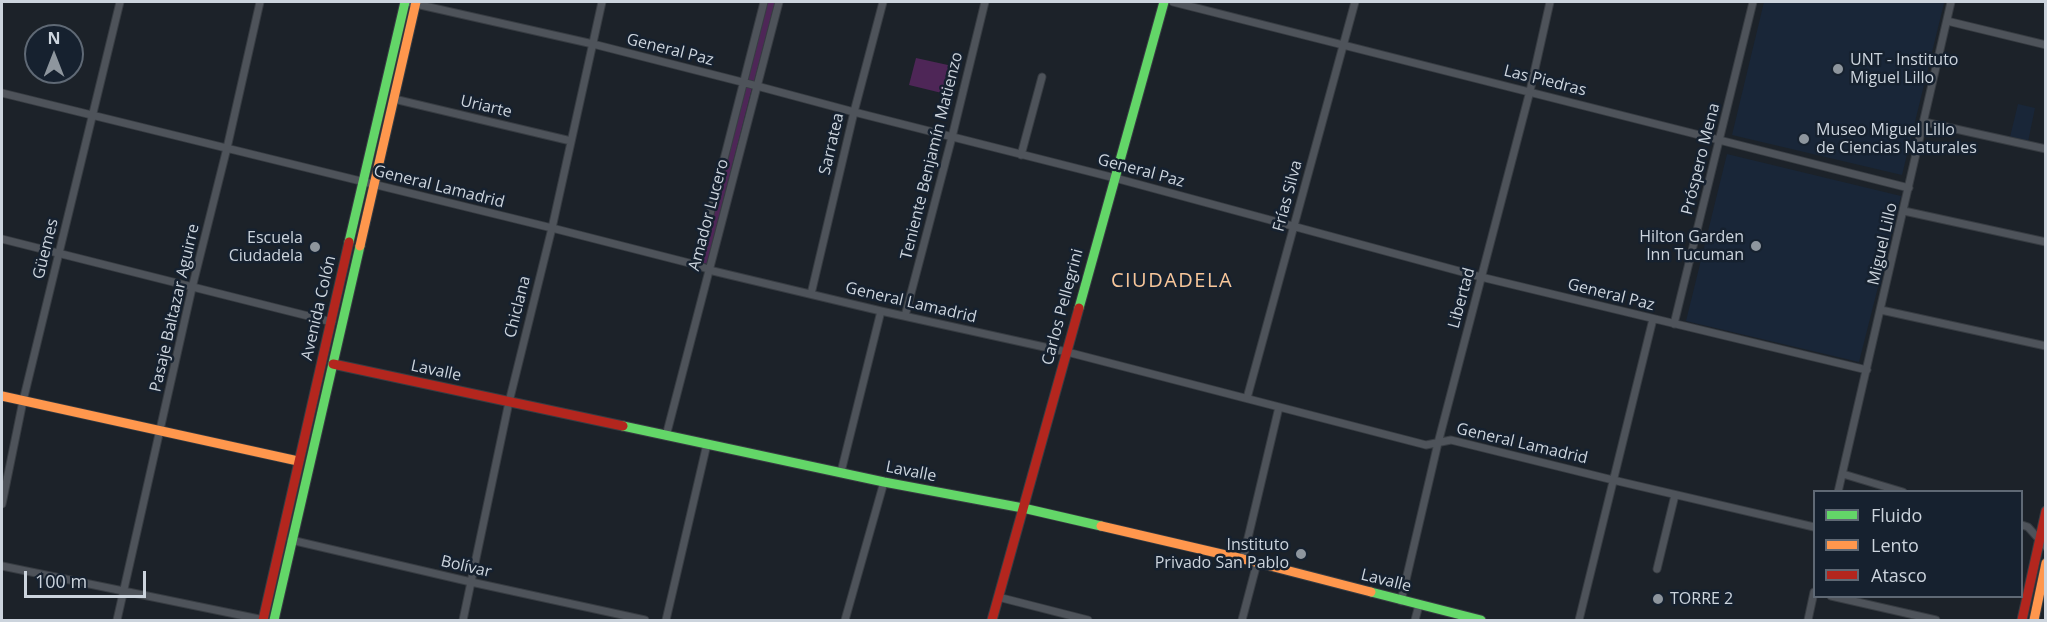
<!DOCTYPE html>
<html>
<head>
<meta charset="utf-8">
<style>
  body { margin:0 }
  #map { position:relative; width:2047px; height:622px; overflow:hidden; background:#1c2229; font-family:"Open Sans",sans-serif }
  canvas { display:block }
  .frame { position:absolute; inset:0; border:3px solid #ccd4dd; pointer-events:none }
  .legend { position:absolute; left:1813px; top:490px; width:210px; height:108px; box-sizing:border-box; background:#16212f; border:2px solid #5f6975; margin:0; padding:8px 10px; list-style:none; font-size:18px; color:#ccd4dd }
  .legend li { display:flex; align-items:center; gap:12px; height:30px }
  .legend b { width:30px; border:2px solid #5f6975 }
  .north { position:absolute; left:24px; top:24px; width:60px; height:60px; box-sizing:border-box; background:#16212f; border:2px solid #5f6975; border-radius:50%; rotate:0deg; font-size:16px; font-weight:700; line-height:24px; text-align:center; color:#ccd4dd }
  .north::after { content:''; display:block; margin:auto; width:21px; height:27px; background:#8e969e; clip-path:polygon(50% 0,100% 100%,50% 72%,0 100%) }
  .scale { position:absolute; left:24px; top:571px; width:122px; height:27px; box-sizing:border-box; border:3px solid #ccd4dd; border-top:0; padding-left:8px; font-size:18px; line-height:21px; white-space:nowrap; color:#ccd4dd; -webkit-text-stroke:4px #16212f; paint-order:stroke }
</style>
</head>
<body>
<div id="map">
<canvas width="2047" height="622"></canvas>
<div class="frame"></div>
<ul class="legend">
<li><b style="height:8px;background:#63d668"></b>Fluido</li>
<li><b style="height:8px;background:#ff974d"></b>Lento</li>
<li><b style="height:8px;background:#b3261e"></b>Atasco</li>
</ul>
<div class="north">N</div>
<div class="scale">100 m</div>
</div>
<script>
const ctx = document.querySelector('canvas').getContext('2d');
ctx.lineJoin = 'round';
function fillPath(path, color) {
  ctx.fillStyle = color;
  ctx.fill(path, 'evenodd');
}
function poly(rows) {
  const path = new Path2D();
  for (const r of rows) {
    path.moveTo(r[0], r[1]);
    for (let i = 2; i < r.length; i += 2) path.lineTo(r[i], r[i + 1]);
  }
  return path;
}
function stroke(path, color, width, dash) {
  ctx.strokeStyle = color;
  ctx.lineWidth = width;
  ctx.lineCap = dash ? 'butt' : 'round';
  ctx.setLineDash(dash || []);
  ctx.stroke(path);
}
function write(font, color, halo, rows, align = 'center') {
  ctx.font = font + ' "Open Sans",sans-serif';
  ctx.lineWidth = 5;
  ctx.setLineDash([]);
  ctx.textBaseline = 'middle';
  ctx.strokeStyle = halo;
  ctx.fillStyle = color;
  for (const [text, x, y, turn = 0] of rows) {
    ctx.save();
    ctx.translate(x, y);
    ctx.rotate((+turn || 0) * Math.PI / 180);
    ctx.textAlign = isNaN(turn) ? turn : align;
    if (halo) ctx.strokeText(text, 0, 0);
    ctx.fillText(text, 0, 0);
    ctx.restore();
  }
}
fillPath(poly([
  [1764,2,1944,3,1902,175,1732,135],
  [2018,104,2035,108,2028,142,2010,137],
  [1727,154,1901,196,1859,362,1686,321]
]), '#192638');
fillPath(poly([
  [767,2,775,2,754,82,746,79],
  [916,58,957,67,950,95,909,85],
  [744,87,752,88,707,264,701,262]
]), '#4e2657');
const street = poly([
  [407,2,593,44,742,82,854,112,1115,178,1481,277,1867,370],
  [1173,2,1909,188],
  [1947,21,2046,45],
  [2,93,552,228,697,265,713,271,881,311,1067,352,1426,445,1451,440,1613,480,1814,527],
  [394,99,571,141],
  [1924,122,2046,149],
  [1021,155,1042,77],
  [1904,211,2046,242],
  [2,239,332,322],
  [697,265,764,2],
  [811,294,854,112,883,2],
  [1881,310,2046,346],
  [905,316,952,137,985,2],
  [1674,324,1753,2],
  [1247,398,1355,2],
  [666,436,779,2],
  [841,472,881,311],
  [1843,474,1903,492],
  [1838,492,1951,2],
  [2,504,23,401,120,2],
  [2022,525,2028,527,2046,547],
  [291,540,471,582,645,620],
  [1243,559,1279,407],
  [2,566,264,620],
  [1657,569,1675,495],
  [1831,596,1936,620],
  [998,597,1088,620],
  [1401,601,1438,443,1530,91,1550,2],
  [117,620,192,288,227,148,260,2],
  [463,620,509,402,552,228,602,2],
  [666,620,707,444],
  [845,620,884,482],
  [1242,620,1257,563],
  [1415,620,1419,605],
  [1579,620,1653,319],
  [1808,620,1814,592]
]);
const fast = poly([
  [349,242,405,2],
  [1079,308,1164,2],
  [623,426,884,482,1023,508,1101,526],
  [1371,592,1481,620],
  [274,620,360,246]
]);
const slow = poly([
  [360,246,416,2],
  [2,396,298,461],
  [1101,526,1243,559,1371,592],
  [2034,620,2046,563]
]);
const jam = poly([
  [333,364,623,426],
  [263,620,349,242],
  [992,620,1079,308],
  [2022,620,2046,511]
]);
stroke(street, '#373c42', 9);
stroke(fast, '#373c42', 11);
stroke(slow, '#373c42', 11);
stroke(jam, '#373c42', 11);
stroke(street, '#4e535a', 7);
stroke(fast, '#63d668', 9);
stroke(slow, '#ff974d', 9);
stroke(jam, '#b3261e', 9);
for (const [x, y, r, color] of [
  [1838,69,6,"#8e969e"],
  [1804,139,6,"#8e969e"],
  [1756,246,6,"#8e969e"],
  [315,247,6,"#8e969e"],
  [1301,554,6,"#8e969e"],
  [1658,599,6,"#8e969e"]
]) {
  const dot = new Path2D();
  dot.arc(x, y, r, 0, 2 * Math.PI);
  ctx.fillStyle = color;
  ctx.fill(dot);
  stroke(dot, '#16212f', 2);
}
write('16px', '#ccd4dd', '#16212f', [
  ["General Paz",670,50,14],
  ["Las Piedras",1545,81,14],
  ["Uriarte",486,107,13],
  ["Sarratea",832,144,-77],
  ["Teniente Benjamín Matienzo",932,156,-76],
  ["Próspero Mena",1701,159,-76],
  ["General Paz",1141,171,15],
  ["General Lamadrid",439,187,14],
  ["Frías Silva",1288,196,-75],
  ["Amador Lucero",709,215,-75],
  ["Miguel Lillo",1883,244,-77],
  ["Güemes",46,249,-76],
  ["General Paz",1611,295,14],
  ["Libertad",1462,298,-75],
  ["General Lamadrid",911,303,13],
  ["Chiclana",518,307,-76],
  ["Carlos Pellegrini",1063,307,-75],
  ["Pasaje Baltazar Aguirre",175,308,-77],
  ["Avenida Colón",319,308,-77],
  ["Lavalle",436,371,12],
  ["General Lamadrid",1522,444,13],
  ["Lavalle",911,472,11],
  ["Bolívar",466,567,13],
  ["Lavalle",1386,581,14]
]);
write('16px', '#ccd4dd', '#16212f', [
  ["UNT - Instituto",1850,60],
  ["Miguel Lillo",1850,78],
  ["Museo Miguel Lillo",1816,130],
  ["de Ciencias Naturales",1816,148],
  ["Hilton Garden",1744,237,"right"],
  ["Inn Tucuman",1744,255,"right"],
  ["Escuela",303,238,"right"],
  ["Ciudadela",303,256,"right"],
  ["Instituto",1289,545,"right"],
  ["Privado San Pablo",1289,563,"right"],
  ["TORRE 2",1670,599]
], 'left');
ctx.letterSpacing = '1.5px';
write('20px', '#f7c69a', '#16212f', [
  ["CIUDADELA",1172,281]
]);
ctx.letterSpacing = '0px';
</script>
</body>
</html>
